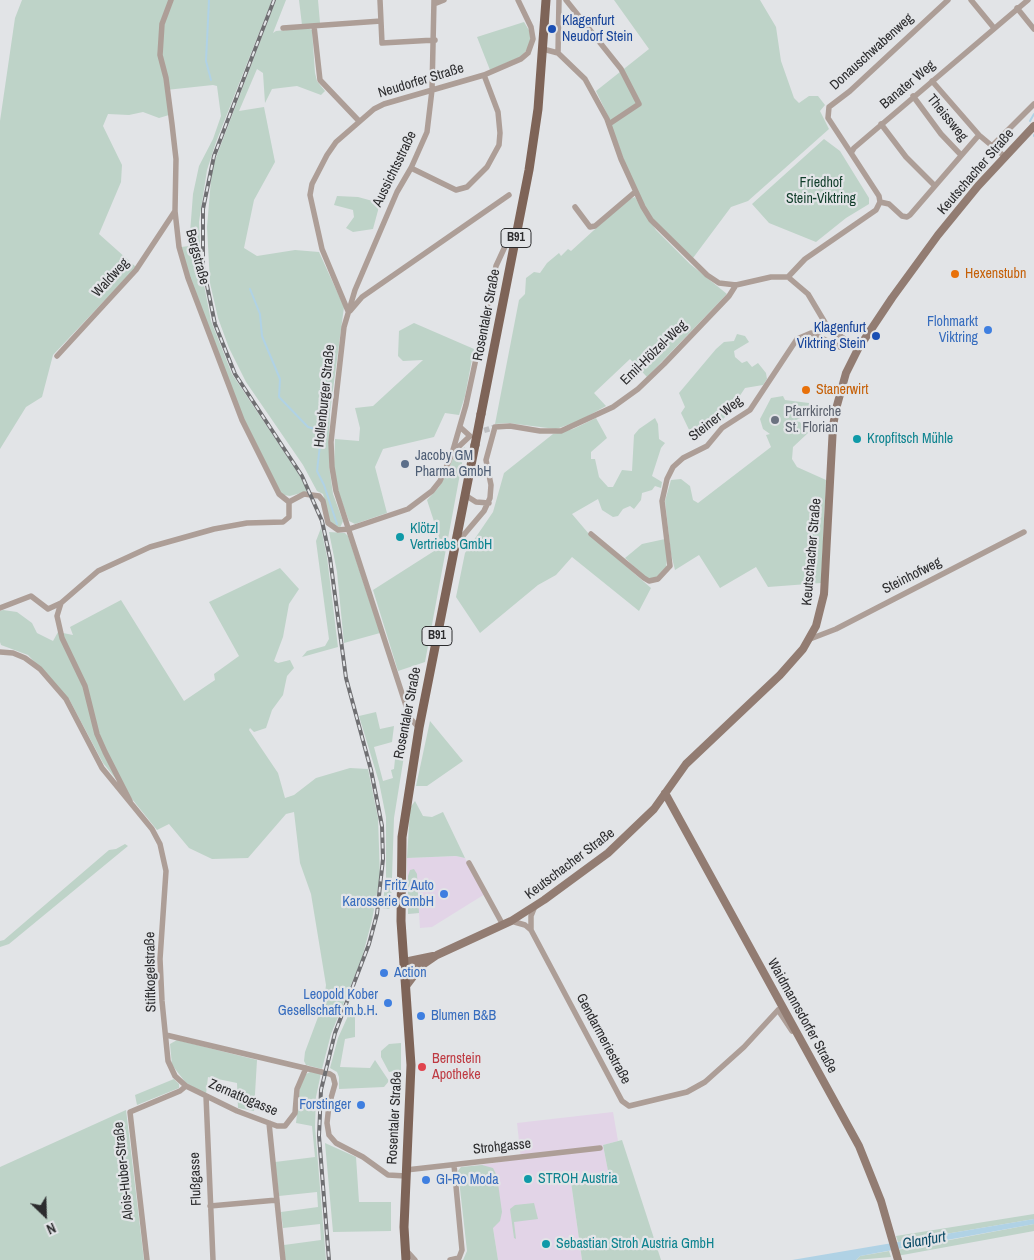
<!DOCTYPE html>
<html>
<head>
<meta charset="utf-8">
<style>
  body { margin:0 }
  #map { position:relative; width:1034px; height:1260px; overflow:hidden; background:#e2e4e7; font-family:"Archivo Narrow",sans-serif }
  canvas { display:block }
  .north { position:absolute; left:20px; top:1190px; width:50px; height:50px; -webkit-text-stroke:4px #e2e4e7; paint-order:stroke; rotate:156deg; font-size:14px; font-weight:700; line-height:20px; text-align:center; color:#2c2c2e }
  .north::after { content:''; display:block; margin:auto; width:18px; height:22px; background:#2c2c2e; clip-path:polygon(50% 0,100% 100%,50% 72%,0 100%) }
</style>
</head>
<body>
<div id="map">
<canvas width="1034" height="1260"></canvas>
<div class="north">N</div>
</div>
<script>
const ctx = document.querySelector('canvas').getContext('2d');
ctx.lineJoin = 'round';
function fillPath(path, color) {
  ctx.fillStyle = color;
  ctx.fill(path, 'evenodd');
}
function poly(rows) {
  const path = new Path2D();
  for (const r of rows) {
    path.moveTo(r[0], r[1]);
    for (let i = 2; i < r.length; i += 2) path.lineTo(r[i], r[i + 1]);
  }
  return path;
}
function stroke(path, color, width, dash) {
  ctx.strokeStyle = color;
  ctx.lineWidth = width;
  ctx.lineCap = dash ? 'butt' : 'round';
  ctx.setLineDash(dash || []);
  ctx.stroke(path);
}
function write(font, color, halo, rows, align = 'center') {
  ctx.font = font + ' "Archivo Narrow",sans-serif';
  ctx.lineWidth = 4.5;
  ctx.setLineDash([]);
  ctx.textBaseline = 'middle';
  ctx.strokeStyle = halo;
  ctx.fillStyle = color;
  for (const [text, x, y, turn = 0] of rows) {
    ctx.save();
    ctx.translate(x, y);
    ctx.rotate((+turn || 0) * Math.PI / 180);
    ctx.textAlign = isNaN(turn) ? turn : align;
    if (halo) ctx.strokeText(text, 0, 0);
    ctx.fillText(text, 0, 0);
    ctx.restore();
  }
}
fillPath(poly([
  [456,856,465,858,485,894,432,927,420,928,419,913,408,914,407,858],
  [613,1112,618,1141,603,1145,609,1176,571,1182,582,1260,498,1260,493,1228,478,1209,473,1166,521,1159,517,1123]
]), '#e2d4e7');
fillPath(poly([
  [22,0,272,0,216,142,207,170,199,222,201,269,211,321,232,374,298,473,308,491,290,496,284,495,279,491,244,422,190,278,181,247,189,246,193,194,199,166,213,139,221,116,217,86,213,85,166,90,169,115,159,118,143,112,129,115,108,114,103,126,122,165,121,182,99,234,136,267,53,355,42,397,26,407,0,449,0,121,15,18],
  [276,0,286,0,273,33,276,31,308,28,312,30,315,73,317,81,325,91,321,95,297,86,272,89,265,103,263,73,257,69,239,111,264,107,275,162,254,200,244,248,257,256,295,250,319,252,344,307,330,412,329,441,329,465,333,494,343,521,340,528,331,525,323,494,317,491,303,465,246,382,229,348,218,318,210,283,207,227,212,168],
  [299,0,318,0,320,23,302,25],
  [614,0,760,0,776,27,781,61,794,98,799,103,809,96,818,96,825,105,820,111,829,129,748,201,731,207,693,258,652,218,646,208,631,179,607,114,596,91,649,49],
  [524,22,530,32,531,41,526,51,520,57,490,70,477,37],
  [824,139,840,151,869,198,869,204,846,218,816,242,769,223,752,204],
  [337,196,358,197,380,203,373,229,353,232,346,228,354,217,353,210,334,205],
  [635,197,656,230,690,264,727,294,647,377,630,359,594,393,606,406,579,421,556,429,508,423,495,424,519,300,525,294,526,278,534,272,540,273,547,263,559,253,561,256,568,249,571,251,627,200],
  [414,323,474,349,465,396,459,415,445,413,434,437,383,449,375,467,387,513,355,524,349,521,338,491,334,467,335,439,359,441,360,428,355,408,373,406,423,360,403,361,398,356,399,331],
  [737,334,745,336,749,342,734,351,735,357,742,363,747,361,752,367,758,363,766,373,767,379,763,385,745,388,737,400,736,406,721,421,714,422,702,435,691,434,681,413,685,407,679,393,716,349,724,342,734,341],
  [783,396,785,400,809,403,809,414,794,421,800,422,808,433,793,447,792,459,797,467,826,480,821,583,768,587,756,567,720,588,699,555,675,570,671,554,665,501,671,480,681,479,690,486,693,500,698,503,771,447,766,435,770,434,763,429,760,419,771,398],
  [596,418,607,438,591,452,591,459,595,459,599,477,608,487,613,487,622,470,632,471,634,435,639,429,655,418,658,424,659,439,665,443,661,448,652,476,662,482,661,488,655,486,652,490,642,493,641,500,634,509,630,506,623,509,618,516,613,517,602,510,598,499,572,514,589,534,651,588,639,611,572,557,556,575,538,585,480,633,456,597,465,553,493,512,504,473,553,434,573,429],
  [465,447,425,662,398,671,373,590,442,546,427,500,439,487,456,453],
  [321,528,327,557,338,647,302,657,307,651,325,646,329,639,316,541],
  [329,532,345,533,348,536,380,633,344,643,337,572],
  [665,539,667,560,666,567,657,577,652,579,645,577,625,558,642,544],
  [280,568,299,589,289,604,283,637,274,661,278,663,290,660,294,668,287,676,283,695,272,710,266,728,254,732,250,728,249,730,278,773,285,798,294,795,316,778,350,768,368,769,378,818,380,877,372,920,362,958,331,1034,322,1069,306,1065,304,1061,305,1052,324,1001,326,985,311,894,300,863,294,812,286,814,248,858,212,859,189,848,169,824,157,830,103,763,69,699,28,655,1,645,0,642,0,611,3,610,17,612,32,623,37,633,53,641,58,632,73,635,70,627,121,600,184,701,215,680,214,674,239,656,209,602],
  [376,712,380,729,394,726,392,742,374,747,383,781,393,778,391,770,394,769,396,749,405,750,394,818,391,907,389,909,382,908,386,880,386,817,379,782,359,716],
  [430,721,463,761,427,786,416,786],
  [415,801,423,816,432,817,443,812,465,858,456,856,407,858,410,808],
  [125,844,128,846,9,944,0,947,0,941,4,940,109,850,116,849],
  [414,869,417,874,419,913,408,914,408,876,410,870],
  [355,1015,355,1037,345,1039,340,1067,370,1068,375,1060,389,1081,384,1087,339,1089,339,1077,337,1072,330,1068,338,1038,348,1016],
  [177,1040,257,1060,254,1111,238,1108,237,1083,208,1077,206,1094,186,1083,172,1065,170,1044],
  [401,1043,401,1070,389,1072,381,1057,381,1051,389,1044],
  [310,1072,321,1073,316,1097,315,1127,326,1260,285,1260,284,1245,321,1240,320,1224,283,1228,281,1212,318,1207,317,1192,279,1196,275,1162,315,1157,312,1126,296,1123,300,1087,306,1074],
  [174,1079,179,1084,179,1088,137,1105,135,1095],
  [126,1110,144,1260,0,1260,0,1167],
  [622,1140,661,1260,582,1260,571,1182,609,1176,603,1145],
  [325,1143,356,1157,359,1202,391,1202,391,1231,333,1232],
  [482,1165,493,1168,497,1176,502,1212,500,1221,493,1228,498,1260,463,1260,467,1251,458,1171,461,1167],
  [534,1203,538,1219,514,1222,516,1239,514,1238,510,1209,515,1205],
  [1034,1214,1034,1219,898,1242,896,1236],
  [1034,1224,1034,1231,897,1256,897,1250],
  [889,1251,891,1257,856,1260,860,1256]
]), '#bed3c8');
fillPath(poly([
  [1034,1219,1034,1224,860,1256,856,1260,792,1260]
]), '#b0d2e5');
stroke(poly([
  [209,0,206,61,211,80],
  [1030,121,1034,114],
  [1034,135,1034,136],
  [250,289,260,314,262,336,280,379,279,397,308,427,319,430,320,445,317,471,324,485,337,524]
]), '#b0d2e5', 2);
stroke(poly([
  [476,433,495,427]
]), '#bebfc2', 5.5, [5.5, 3]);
stroke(poly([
  [171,0,162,24,160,55,166,78,172,124,176,159,175,211,179,247,188,278,242,420,279,494,289,502],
  [380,0,382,43,435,40],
  [566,0,621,69,639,104,609,124],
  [971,0,994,28],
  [434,4,444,0],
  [1017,8,1034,29],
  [314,26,320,80,359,121],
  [283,28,381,21],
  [543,49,558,53,585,79,607,119,621,159,643,207,651,220,707,275,719,283,736,285,771,277,788,277,808,294,827,326,858,349],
  [558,53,559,0],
  [932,81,979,135,1004,156],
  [913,96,941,134,961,155],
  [881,124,906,157,935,186],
  [992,146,1034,104],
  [851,153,828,118,829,107,850,91,948,0],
  [411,168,456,190,467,187,487,167,499,145,500,133,498,112,484,75],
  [880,202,879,196,851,153,854,148,1028,0],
  [880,202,889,204,902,216,907,217,910,215,979,135],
  [575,207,590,227,595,226,635,192],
  [788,277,805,259,876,210,880,202],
  [348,311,322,249,310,195,312,184,327,155,336,142,374,109,384,104,484,75,521,59,528,53,533,39,531,27,518,0],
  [350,311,362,297,509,195],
  [57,356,136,270,175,211],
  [453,450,466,405,496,266,508,240],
  [465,495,476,502,489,503],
  [591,534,644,578,649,581,658,579,670,566,662,501,667,479,673,467,683,458,707,446,722,428,750,410,797,339,811,333,840,347,852,346],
  [456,544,484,511,490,498,491,485,486,460,495,427,510,426,540,431,561,431,613,407,638,389,664,364,729,296,736,285],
  [0,608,31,596,48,609,61,603],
  [810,639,836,629,1024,532],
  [0,652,13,653,25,658,40,669,66,699,102,768,152,829,160,844,166,871,160,959,162,1001,168,1061,175,1076,186,1086,237,1111,277,1126,285,1126,295,1113,297,1089,306,1068],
  [419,728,410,718,336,491,332,467,331,442,344,327,355,290,397,192,411,168,427,132,432,90,434,0],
  [130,801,105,752,97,734,85,686,62,638,57,616,61,603,98,571,150,547,214,529,247,523,283,522,289,517,289,502,304,494,319,496,323,501,328,523,338,530,349,529,408,509,432,491,440,481,453,452,470,436,460,427],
  [469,863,503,925],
  [511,921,525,925,531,930,622,1101,629,1106,687,1092,705,1082,744,1047,778,1010,792,1031],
  [531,930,531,916,535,906],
  [166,1035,330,1074,333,1076,335,1084,329,1105,327,1123,329,1135,336,1143,363,1157,388,1175,406,1176],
  [206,1096,213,1260],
  [269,1123,283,1260],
  [406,1170,600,1148],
  [210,1206,277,1200],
  [405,1249,415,1260],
  [147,1260,130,1112,180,1091,186,1086],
  [450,1260,459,1258,462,1250,454,1165]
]), '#ad9e97', 5.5);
stroke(poly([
  [665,793,859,1146,881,1201,898,1260],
  [404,962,412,968,421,966,437,955,511,921,544,900,608,853,654,809,686,764,780,675,803,649,816,626,824,594,833,426,836,409,846,373,858,349,892,298,938,235,978,186,1034,126],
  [404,962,433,956],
  [406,986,421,966]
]), '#927c72', 8);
stroke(poly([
  [481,414,529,170,538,109,546,0],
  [406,1260,404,1227,411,1065,401,921,402,837,419,728,475,445]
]), '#7e6458', 9);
const rail = poly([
  [274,0,214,156,203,209,203,266,215,324,235,374,302,476,322,521,330,558,346,678,371,770,382,826,383,859,377,914,369,944,335,1033,321,1090,319,1136,329,1260]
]);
stroke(rail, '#6f6f72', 4);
stroke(rail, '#e2e4e7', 2, [5.5]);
stroke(poly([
  [475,445,481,414]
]), '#7e6458', 9);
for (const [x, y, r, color] of [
  [552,29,5,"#1a4fb4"],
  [955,274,5,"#e8710a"],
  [988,330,5,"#3f7fe0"],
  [876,336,5,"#1a4fb4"],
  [806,390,5,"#e8710a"],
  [775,420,5,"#6b7280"],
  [857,439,5,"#0f9aa8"],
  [405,464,5,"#5c6f8a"],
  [400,537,5,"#0f9aa8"],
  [444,894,5,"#3f7fe0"],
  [384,973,5,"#3f7fe0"],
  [388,1003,5,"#3f7fe0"],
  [421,1016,5,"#3f7fe0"],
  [422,1067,5,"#e0444e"],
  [361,1105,5,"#3f7fe0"],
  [528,1179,5,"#0f9aa8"],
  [426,1180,5,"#3f7fe0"],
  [546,1244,5,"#0f9aa8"]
]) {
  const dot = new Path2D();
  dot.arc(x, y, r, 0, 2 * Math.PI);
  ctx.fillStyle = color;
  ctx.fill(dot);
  stroke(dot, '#e2e4e7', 2);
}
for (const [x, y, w] of [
  [516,238,30],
  [437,636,30]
]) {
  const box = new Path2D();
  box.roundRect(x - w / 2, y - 9.5, w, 19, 4);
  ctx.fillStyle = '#e2e4e7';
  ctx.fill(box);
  stroke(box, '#2c2c2e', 1);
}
write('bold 12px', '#2c2c2e', null, [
  ["B91",516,238],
  ["B91",437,636]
]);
write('14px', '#164399', '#e2e4e7', [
  ["Klagenfurt",562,21],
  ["Neudorf Stein",562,37],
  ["Klagenfurt",866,328,"right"],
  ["Viktring Stein",866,344,"right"]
], 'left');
write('14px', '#2c2c2e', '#e2e4e7', [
  ["Donauschwabenweg",872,52,-42],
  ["Neudorfer Straße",421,81,-17],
  ["Banater Weg",908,85,-40],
  ["Theissweg",947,118,51],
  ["Aussichtsstraße",395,169,-64],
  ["Keutschacher Straße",976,172,-49],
  ["Bergstraße",197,257,75],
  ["Waldweg",111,278,-47],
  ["Rosentaler Straße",487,315,-79],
  ["Emil-Hölzel-Weg",654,353,-44],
  ["Hollenburger Straße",325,396,-84],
  ["Steiner Weg",716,419,-38],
  ["Keutschacher Straße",812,552,-85],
  ["Steinhofweg",912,576,-27],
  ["Rosentaler Straße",408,713,-79],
  ["Keutschacher Straße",570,864,-37],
  ["Stiftkogelstraße",151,972,-91],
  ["Waidmannsdorfer Straße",802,1016,61],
  ["Gendarmeriestraße",603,1039,62],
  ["Zernattogasse",243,1098,23],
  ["Rosentaler Straße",395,1118,-87],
  ["Strohgasse",502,1147,-6],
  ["Alois-Huber-Straße",124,1171,-96],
  ["Flußgasse",196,1179,-92]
]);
write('14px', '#0f3c29', '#e2e4e7', [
  ["Friedhof",821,183],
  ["Stein-Viktring",821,199]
]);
write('14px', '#c56008', '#e2e4e7', [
  ["Hexenstubn",965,274],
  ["Stanerwirt",816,390]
], 'left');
write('14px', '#366cbe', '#e2e4e7', [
  ["Flohmarkt",978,322],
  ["Viktring",978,338],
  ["Fritz Auto",434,886],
  ["Karosserie GmbH",434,902],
  ["Action",394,973,"left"],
  ["Leopold Kober",378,995],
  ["Gesellschaft m.b.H.",378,1011],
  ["Blumen B&B",431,1016,"left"],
  ["Forstinger",351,1105],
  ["GI-Ro Moda",436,1180,"left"]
], 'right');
write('14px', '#5b616d', '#e2e4e7', [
  ["Pfarrkirche",785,412],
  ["St. Florian",785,428]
], 'left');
write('14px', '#0d838f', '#e2e4e7', [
  ["Kropfitsch Mühle",867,439],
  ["Klötzl",410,529],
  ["Vertriebs GmbH",410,545],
  ["STROH Austria",538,1179],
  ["Sebastian Stroh Austria GmbH",556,1244]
], 'left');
write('14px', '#4e5e75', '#e2e4e7', [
  ["Jacoby GM",415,456],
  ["Pharma GmbH",415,472]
], 'left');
write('14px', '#be3a42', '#e2e4e7', [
  ["Bernstein",432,1059],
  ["Apotheke",432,1075]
], 'left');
write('italic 15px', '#0a4a65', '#e2e4e7', [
  ["Glanfurt",924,1241,-10]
]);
</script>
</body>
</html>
